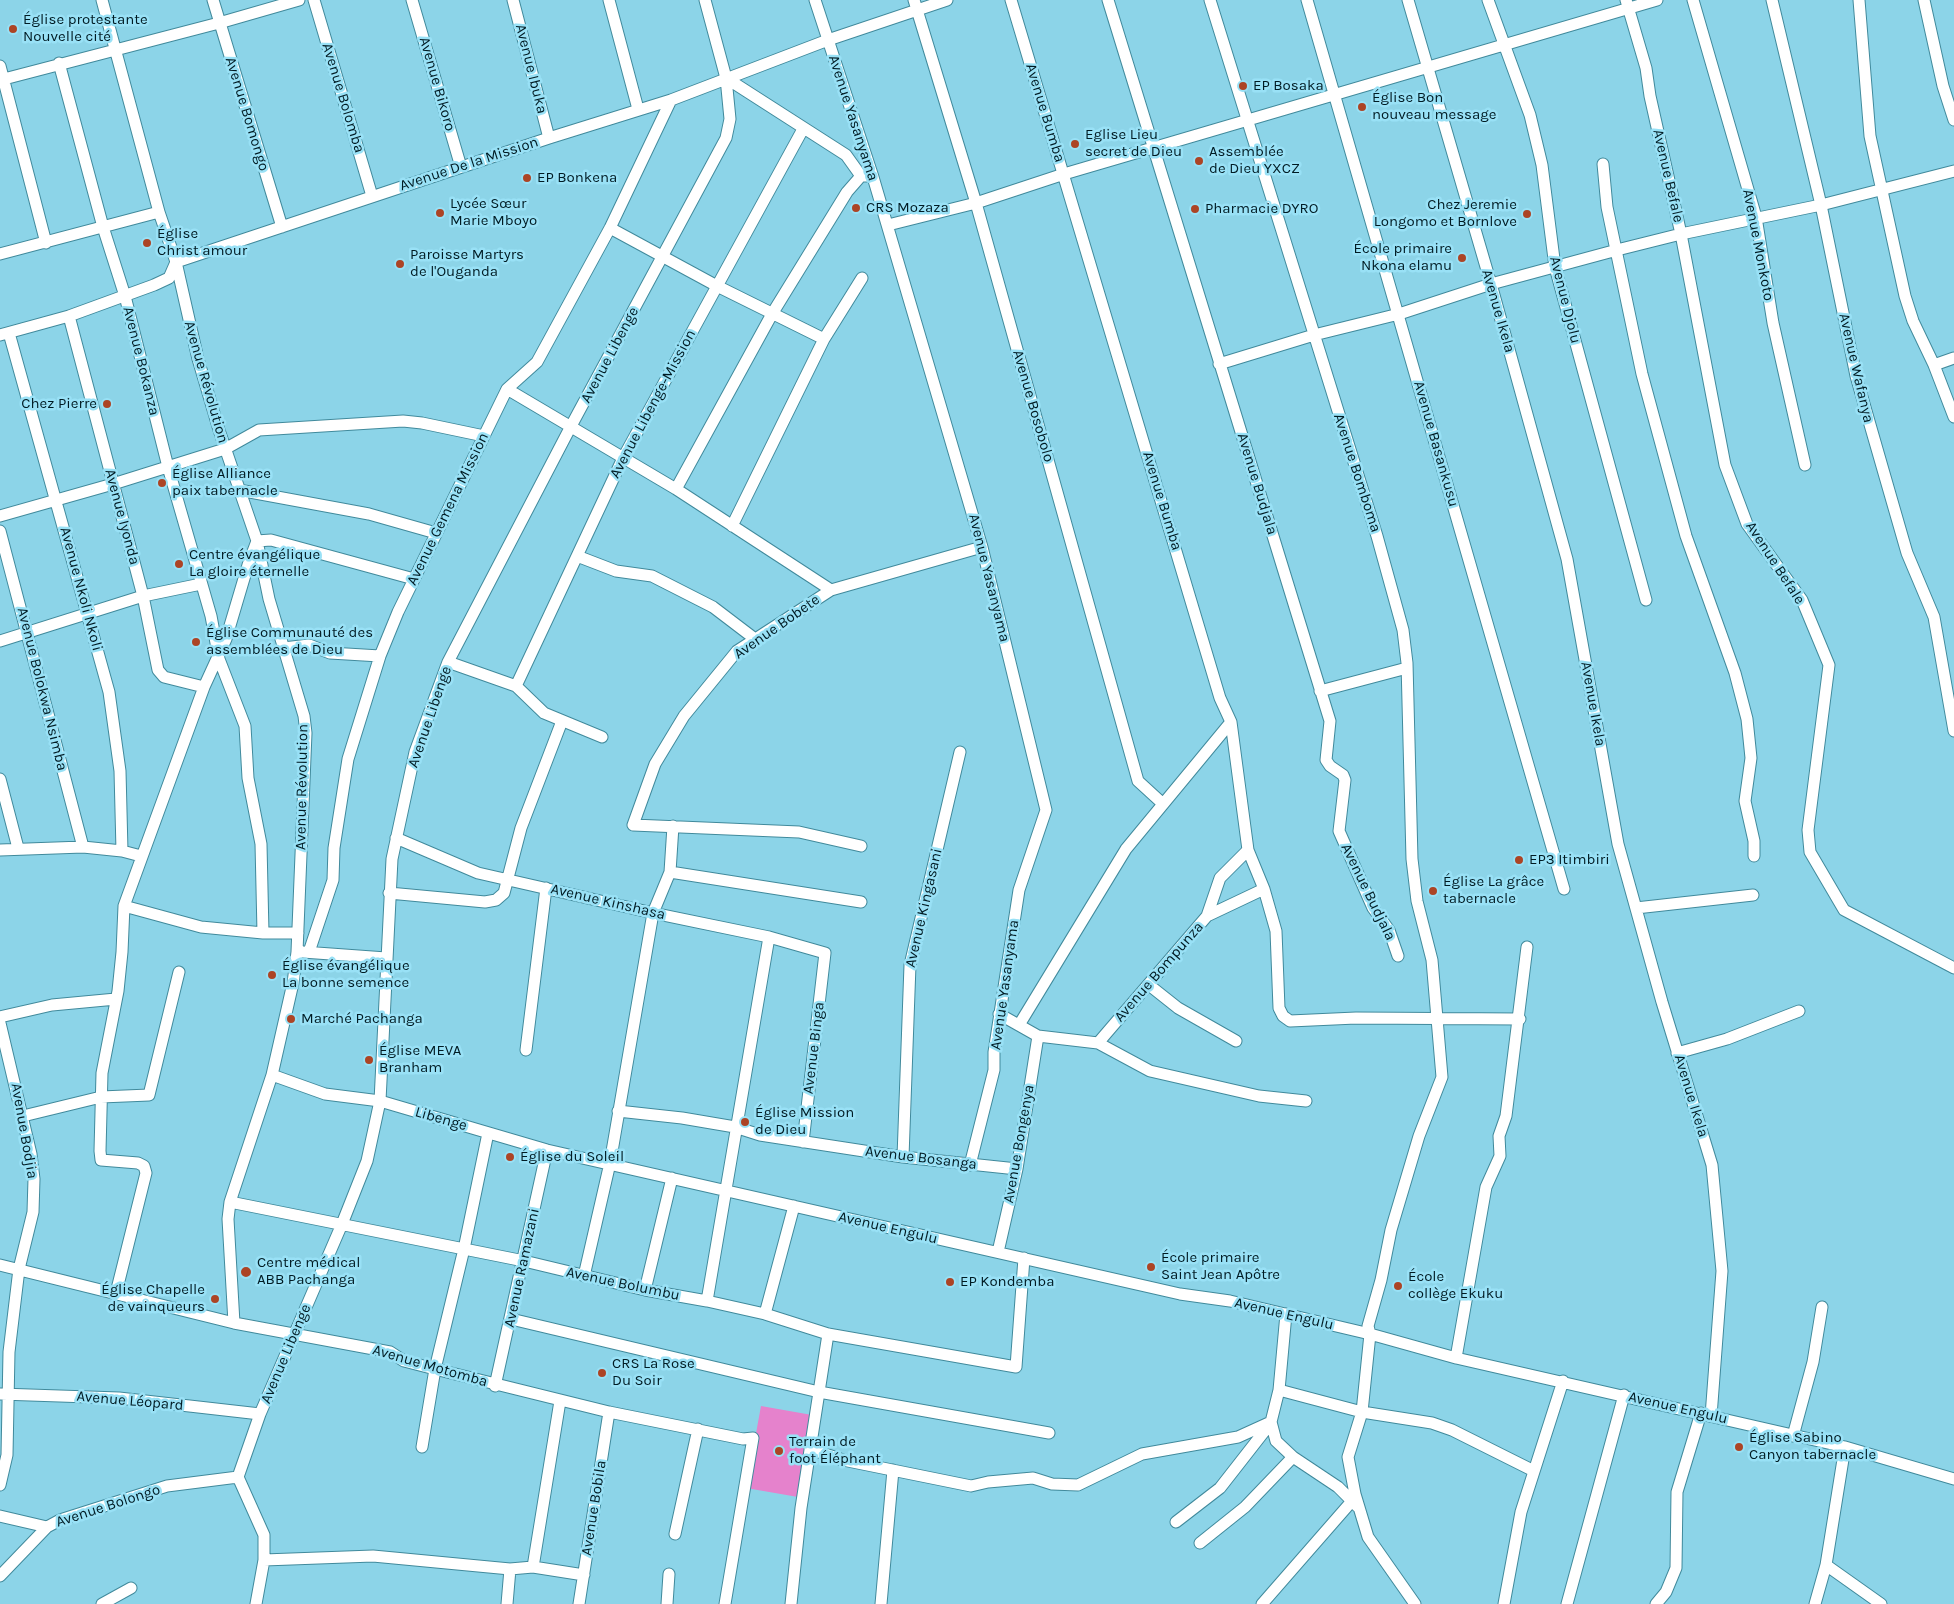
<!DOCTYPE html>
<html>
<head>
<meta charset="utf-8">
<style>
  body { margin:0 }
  canvas { display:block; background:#8cd4e8 }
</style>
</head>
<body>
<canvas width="1954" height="1604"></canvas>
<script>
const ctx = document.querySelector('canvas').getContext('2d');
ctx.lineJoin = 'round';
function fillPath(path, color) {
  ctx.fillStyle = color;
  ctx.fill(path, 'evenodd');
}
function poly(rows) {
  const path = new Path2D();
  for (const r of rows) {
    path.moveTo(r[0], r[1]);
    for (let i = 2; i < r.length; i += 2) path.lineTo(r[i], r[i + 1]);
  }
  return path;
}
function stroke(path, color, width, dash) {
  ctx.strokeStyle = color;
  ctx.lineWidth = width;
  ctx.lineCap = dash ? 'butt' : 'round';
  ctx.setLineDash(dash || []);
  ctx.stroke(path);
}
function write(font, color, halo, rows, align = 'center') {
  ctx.font = font + ' Karla,sans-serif';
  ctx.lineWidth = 5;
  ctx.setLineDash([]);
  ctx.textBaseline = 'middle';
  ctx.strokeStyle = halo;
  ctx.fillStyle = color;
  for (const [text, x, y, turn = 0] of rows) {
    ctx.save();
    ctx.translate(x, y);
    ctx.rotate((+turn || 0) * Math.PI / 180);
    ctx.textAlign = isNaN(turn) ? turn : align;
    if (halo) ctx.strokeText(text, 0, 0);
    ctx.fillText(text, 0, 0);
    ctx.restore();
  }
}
fillPath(poly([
  [761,1406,812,1415,798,1497,746,1488]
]), '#e582cc');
const minor = poly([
  [102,0,159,212,176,262,198,359,219,430,257,541,269,599,304,716,306,733,297,952,293,983,272,1075,230,1202,228,1219,234,1323],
  [213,0,282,227],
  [314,0,372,196],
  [412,0,461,167],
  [513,0,549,138],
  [609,0,638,109],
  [815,0,873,177,982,547,1046,810,1019,890,994,1052,994,1070,970,1165],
  [914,0,976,203,1138,781,1162,803],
  [1011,0,1220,698,1231,722,1248,850,1264,889,1276,931,1279,1008,1283,1016,1290,1021,1356,1018,1520,1019],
  [1108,0,1330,721,1326,760,1330,766,1343,775,1345,780,1339,831,1373,908,1389,930,1398,956],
  [1210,0,1377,536,1403,630,1407,663,1412,859,1417,901,1432,960,1442,1077,1419,1136,1391,1230,1381,1280,1368,1326,1370,1334,1362,1412,1348,1457,1355,1494,1368,1537,1415,1604],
  [1307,0,1564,889],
  [1408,0,1491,284,1567,559,1618,844,1662,1002,1712,1165,1722,1271,1711,1416],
  [1488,0,1530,115,1542,165,1555,267,1646,600],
  [1626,0,1646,68,1650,96,1681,234,1725,465,1747,524,1802,600,1829,665,1808,830,1810,852,1844,910,1954,968],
  [1693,0,1756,217,1773,323,1805,465],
  [1772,0,1821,205,1856,376,1907,553,1934,617,1954,731],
  [1859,0,1870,136,1905,296,1913,321,1934,365,1954,417],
  [1924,0,1943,86,1954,120],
  [59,63,103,227,125,296,168,467,211,616,219,659,245,726,248,778,261,844,263,933],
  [0,66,46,243],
  [726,78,846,155,861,176,869,176],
  [4,79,219,23,299,0],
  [1603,164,1607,207,1642,374,1686,536,1735,673,1747,719,1751,758,1745,801,1754,841,1754,856],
  [888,225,976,203,1064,174,1657,0],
  [610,228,717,286,824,339],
  [0,254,159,212],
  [69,316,143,596,158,670,164,677,204,687],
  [9,333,109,692,120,771,122,851],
  [0,335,69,316,154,285,169,278,176,262,549,138,671,100,828,40,947,0],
  [1219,364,1314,335,1399,314,1491,284,1617,250,1681,234,1821,205,1954,171],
  [1934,365,1954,358],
  [507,389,676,489,831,590,982,547],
  [676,489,772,314,847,192,861,176],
  [239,490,369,514,436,533],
  [0,516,113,484,225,449,259,430,403,421,422,423,484,436],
  [732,526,824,339,862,278],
  [0,531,83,847],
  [577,556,616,571,652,576,713,607,755,639],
  [831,590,737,651,684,716,655,764,633,825,799,832,861,846],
  [0,641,143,596,201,584],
  [284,648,309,645,330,653,380,656],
  [448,662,516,686,544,713,602,737],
  [516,686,623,458,803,129],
  [1320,691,1407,668],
  [0,779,18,848],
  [396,838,478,873,653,913,769,937,825,953,803,1142],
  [0,850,83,847,122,851,141,856],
  [670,872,673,826],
  [389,893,485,902,496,900,504,893,521,828,562,721],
  [124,906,201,927,263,933,298,933],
  [1636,908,1753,895],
  [1207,916,1264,889],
  [303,952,386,958],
  [309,952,333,880,334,848,348,759,380,656,398,612,507,389,537,362,610,228,671,100],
  [1149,985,1178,1008,1236,1041],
  [999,1014,1038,1036,1098,1043,1150,1071,1259,1096,1306,1101],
  [0,1017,52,1005,116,999],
  [0,1023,31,1154,34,1179,33,1212,19,1269,9,1352,7,1455,0,1485],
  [1019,1025,1126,849,1231,722],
  [1098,1043,1207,916,1220,878,1248,850],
  [526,1050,546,888],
  [1677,1053,1727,1039,1799,1011],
  [272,1075,325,1094,380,1101,547,1150,1180,1294,1230,1301,1370,1334,1456,1358,1845,1447,1954,1479],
  [618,1111,682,1118,735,1127,760,1135,903,1157,1017,1169],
  [23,1116,101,1097,149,1095,179,972],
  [903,1157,910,965,960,752],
  [230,1202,524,1261,645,1290,707,1301,765,1314,828,1334,1016,1367,1024,1258],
  [998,1252,1017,1169,1038,1036],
  [0,1265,234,1323,390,1352,404,1361,435,1369,609,1412,743,1439,753,1438,725,1604],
  [584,1276,610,1163,653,913,670,872,861,902],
  [645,1290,672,1178],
  [116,1293,146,1173,144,1166,138,1163,101,1160,100,1151,102,1073,118,991,122,952,124,906,204,687,226,639,248,565,257,541,271,540,414,579],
  [707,1301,769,937],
  [765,1314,794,1206],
  [1286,1314,1279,1390,1271,1422,1276,1441,1293,1457,1338,1487,1358,1507],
  [511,1319,819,1392,1049,1433],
  [1456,1358,1486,1187,1500,1156,1499,1136,1506,1116,1527,947],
  [495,1386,547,1150],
  [1279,1390,1362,1412,1432,1423,1452,1430,1534,1471],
  [0,1394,119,1398,260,1414],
  [1793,1436,1813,1362,1822,1307],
  [422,1447,435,1369,464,1249,488,1133],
  [810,1449,843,1460,971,1486,988,1482,1033,1478,1052,1484,1078,1485,1142,1454,1238,1437,1271,1422],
  [238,1477,260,1414,342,1224,367,1161,380,1101,392,859,415,752,448,662,570,428,726,138,730,119,726,78,705,0],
  [238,1477,264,1535,264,1560,256,1604],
  [0,1516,47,1527],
  [1176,1522,1220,1488,1270,1424],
  [675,1534,698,1429],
  [1200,1543,1245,1507,1293,1457],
  [264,1560,373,1556,510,1569,533,1567,584,1575],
  [1826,1565,1881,1604],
  [533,1567,560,1401],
  [0,1576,47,1527,60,1520,167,1486,238,1477],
  [102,1604,131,1588],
  [507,1604,510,1569],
  [579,1604,609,1412],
  [667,1604,669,1574],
  [791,1604,801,1508,828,1334],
  [881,1604,893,1470],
  [1262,1604,1352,1501],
  [1504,1604,1521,1512,1563,1381],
  [1567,1604,1624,1395],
  [1656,1604,1666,1592,1676,1568,1677,1492,1701,1413],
  [1815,1604,1826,1565,1845,1447]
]);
stroke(minor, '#418a9c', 13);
stroke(minor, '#fff', 11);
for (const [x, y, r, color] of [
  [13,29,5,"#ac4425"],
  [1243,86,5,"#ac4425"],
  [1362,107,5,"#ac4425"],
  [1075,144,5,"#ac4425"],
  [1199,161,5,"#ac4425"],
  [527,178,5,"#ac4425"],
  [856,208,5,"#ac4425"],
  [1195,209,5,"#ac4425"],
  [440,213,5,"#ac4425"],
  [1527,214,5,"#ac4425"],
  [147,243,5,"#ac4425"],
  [1462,258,5,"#ac4425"],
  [400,264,5,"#ac4425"],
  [107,404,5,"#ac4425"],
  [162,483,5,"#ac4425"],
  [179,564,5,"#ac4425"],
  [196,642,5,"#ac4425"],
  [1519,860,5,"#ac4425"],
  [1433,891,5,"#ac4425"],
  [272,975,5,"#ac4425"],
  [291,1019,5,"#ac4425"],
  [369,1060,5,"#ac4425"],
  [745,1122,5,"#ac4425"],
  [510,1157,5,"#ac4425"],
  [1151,1267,5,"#ac4425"],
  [246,1272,6,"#ac4425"],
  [950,1282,5,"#ac4425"],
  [1398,1286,5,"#ac4425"],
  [215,1299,5,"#ac4425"],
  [602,1373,5,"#ac4425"],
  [1739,1447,5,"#ac4425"],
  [779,1451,5,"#ac4425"]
]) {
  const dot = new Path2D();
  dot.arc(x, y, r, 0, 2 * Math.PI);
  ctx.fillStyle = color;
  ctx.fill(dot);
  stroke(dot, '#99e1f6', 2);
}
write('15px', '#001b23', '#99e1f6', [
  ["Église protestante",23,20],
  ["Nouvelle cité",23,37],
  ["EP Bosaka",1253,86],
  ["Église Bon",1372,98],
  ["nouveau message",1372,115],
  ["Eglise Lieu",1085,135],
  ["secret de Dieu",1085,152],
  ["Assemblée",1209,152],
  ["de Dieu YXCZ",1209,169],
  ["EP Bonkena",537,178],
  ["Lycée Sœur",450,204],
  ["Marie Mboyo",450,221],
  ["Chez Jeremie",1517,205,"right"],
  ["Longomo et Bornlove",1517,222,"right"],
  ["CRS Mozaza",866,208],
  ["Pharmacie DYRO",1205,209],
  ["Église",157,234],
  ["Christ amour",157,251],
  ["École primaire",1452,249,"right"],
  ["Nkona elamu",1452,266,"right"],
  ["Paroisse Martyrs",410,255],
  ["de l'Ouganda",410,272],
  ["Chez Pierre",97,404,"right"],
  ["Église Alliance",172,474],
  ["paix tabernacle",172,491],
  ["Centre évangélique",189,555],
  ["La gloire éternelle",189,572],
  ["Église Communauté des",206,633],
  ["assemblées de Dieu",206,650],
  ["EP3 Itimbiri",1529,860],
  ["Église La grâce",1443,882],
  ["tabernacle",1443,899],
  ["Église évangélique",282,966],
  ["La bonne semence",282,983],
  ["Marché Pachanga",301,1019],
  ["Église MEVA",379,1051],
  ["Branham",379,1068],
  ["Église Mission",755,1113],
  ["de Dieu",755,1130],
  ["Église du Soleil",520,1157],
  ["École primaire",1161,1258],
  ["Saint Jean Apôtre",1161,1275],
  ["Centre médical",257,1263],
  ["ABB Pachanga",257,1280],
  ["École",1408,1277],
  ["collège Ekuku",1408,1294],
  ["EP Kondemba",960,1282],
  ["Église Chapelle",205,1290,"right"],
  ["de vainqueurs",205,1307,"right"],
  ["CRS La Rose",612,1364],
  ["Du Soir",612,1381],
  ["Église Sabino",1749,1438],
  ["Canyon tabernacle",1749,1455],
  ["Terrain de",789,1442],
  ["foot Éléphant",789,1459]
], 'left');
write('15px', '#001b23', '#99e1f6', [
  ["Avenue Ibuka",531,69,76],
  ["Avenue Bikoro",437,84,74],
  ["Avenue Bolomba",343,98,73],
  ["Avenue Bumba",1045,113,73],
  ["Avenue Bomongo",247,114,73],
  ["Avenue Yasanyama",853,118,72],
  ["Avenue De la Mission",469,164,-18],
  ["Avenue Befale",1668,176,77],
  ["Avenue Monkoto",1758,245,79],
  ["Avenue Djolu",1565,300,76],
  ["Avenue Ikela",1498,311,74],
  ["Avenue Libenge",610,355,-62],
  ["Avenue Bokanza",141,361,76],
  ["Avenue Wafanya",1856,368,77],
  ["Avenue Révolution",206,382,74],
  ["Avenue Libenge-Mission",653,404,-62],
  ["Avenue Bosobolo",1033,406,74],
  ["Avenue Basankusu",1436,444,74],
  ["Avenue Bomboma",1357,473,72],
  ["Avenue Budjala",1257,484,73],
  ["Avenue Bumba",1162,501,73],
  ["Avenue Gemena Mission",448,509,-64],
  ["Avenue Iyonda",122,517,75],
  ["Avenue Befale",1775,563,57],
  ["Avenue Yasanyama",989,578,76],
  ["Avenue Nkoli Nkoli",81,589,75],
  ["Avenue Bobete",777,627,-35],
  ["Avenue Bolokwa Nsimba",42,689,76],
  ["Avenue Ikela",1593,704,80],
  ["Avenue Libenge",430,717,-71],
  ["Avenue Révolution",302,787,-89],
  ["Avenue Budjala",1368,892,64],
  ["Avenue Kinshasa",608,902,13],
  ["Avenue Kingasani",924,908,-77],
  ["Avenue Bompunza",1159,972,-49],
  ["Avenue Yasanyama",1005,985,-82],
  ["Avenue Binga",814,1048,-83],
  ["Avenue Ikela",1691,1096,73],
  ["Libenge",441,1119,16],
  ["Avenue Bodjia",24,1131,80],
  ["Avenue Bongenya",1019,1144,-80],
  ["Avenue Bosanga",921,1158,7],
  ["Avenue Engulu",888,1228,13],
  ["Avenue Ramazani",522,1268,-78],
  ["Avenue Bolumbu",623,1284,12],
  ["Avenue Engulu",1284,1314,13],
  ["Avenue Libenge",286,1354,-67],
  ["Avenue Motomba",430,1366,16],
  ["Avenue Léopard",130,1401,5],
  ["Avenue Engulu",1678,1408,13],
  ["Avenue Bolongo",108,1506,-18],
  ["Avenue Bobila",594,1508,-81]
]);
</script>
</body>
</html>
